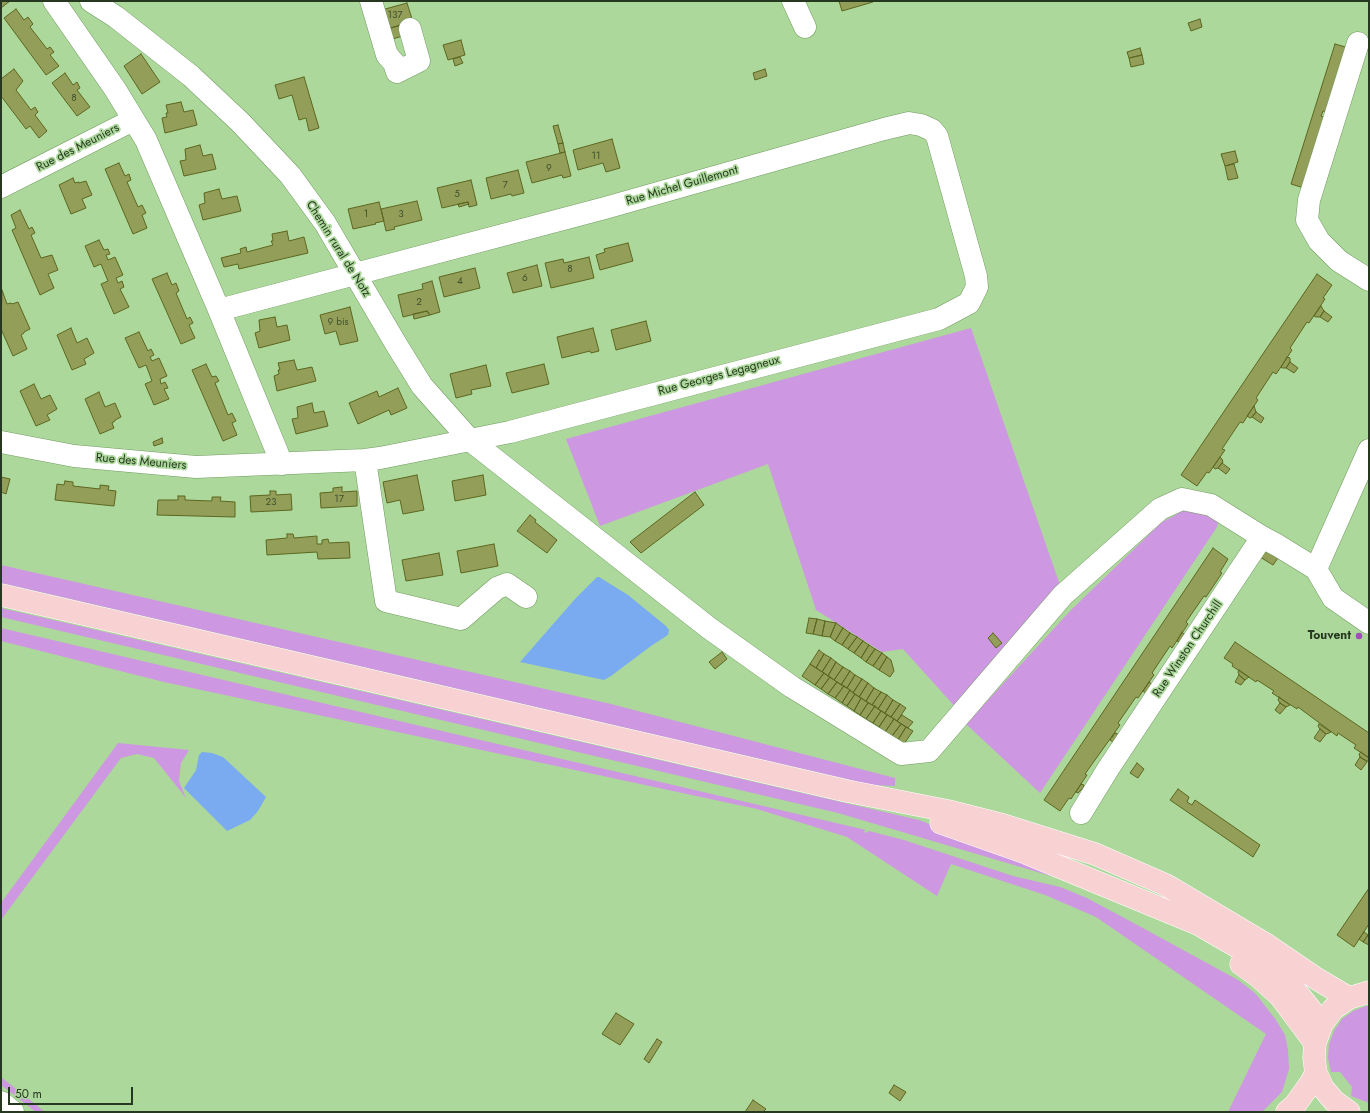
<!DOCTYPE html>
<html>
<head>
<meta charset="utf-8">
<style>
  body { margin:0 }
  #map { position:relative; width:1370px; height:1113px; overflow:hidden; background:#acd89b; font-family:Jost,sans-serif }
  canvas { display:block }
  .frame { position:absolute; inset:0; border:2px solid #273820; pointer-events:none }
  .scale { position:absolute; left:8px; top:1087px; width:125px; height:18px; box-sizing:border-box; border:2px solid #273820; border-top:0; padding-left:5px; font-size:12px; line-height:14px; white-space:nowrap; color:#273820; -webkit-text-stroke:3px #acd89b; paint-order:stroke }
</style>
</head>
<body>
<div id="map">
<canvas width="1370" height="1113"></canvas>
<div class="frame"></div>
<div class="scale">50 m</div>
</div>
<script>
const ctx = document.querySelector('canvas').getContext('2d');
ctx.lineJoin = 'round';
function fillPath(path, color) {
  ctx.fillStyle = color;
  ctx.fill(path, 'evenodd');
}
function poly(rows) {
  const path = new Path2D();
  for (const r of rows) {
    path.moveTo(r[0], r[1]);
    for (let i = 2; i < r.length; i += 2) path.lineTo(r[i], r[i + 1]);
  }
  return path;
}
function stroke(path, color, width, dash) {
  ctx.strokeStyle = color;
  ctx.lineWidth = width;
  ctx.lineCap = dash ? 'butt' : 'round';
  ctx.setLineDash(dash || []);
  ctx.stroke(path);
}
function write(font, color, halo, rows, align = 'center') {
  ctx.font = font + ' Jost,sans-serif';
  ctx.lineWidth = 3.5;
  ctx.setLineDash([]);
  ctx.textBaseline = 'middle';
  ctx.strokeStyle = halo;
  ctx.fillStyle = color;
  for (const [text, x, y, turn = 0] of rows) {
    ctx.save();
    ctx.translate(x, y);
    ctx.rotate((+turn || 0) * Math.PI / 180);
    ctx.textAlign = isNaN(turn) ? turn : align;
    if (halo) ctx.strokeText(text, 0, 0);
    ctx.fillText(text, 0, 0);
    ctx.restore();
  }
}
fillPath(poly([
  [971,328,1061,588,958,710,903,649,882,652,816,610,768,464,600,526,566,439],
  [1182,509,1219,516,1217,527,1040,793,966,724,1071,610,1162,522,1176,515],
  [1,565,611,704,895,778,895,786,872,785,1,583],
  [1,608,919,820,1061,875,1051,876,838,813,1,617],
  [1,628,866,830,864,831,865,833,869,831,904,840,1013,876,1060,887,1087,898,1141,927,1238,980,1255,993,1276,1020,1285,1035,1288,1050,1289,1069,1282,1092,1262,1112,1228,1112,1266,1034,1096,917,1045,895,951,864,937,896,847,837,757,809,164,682,1,641],
  [118,743,189,750,181,763,179,781,186,798,154,758,137,754,121,758,1,920,1,903],
  [1366,1006,1369,1006,1369,1103,1351,1096,1352,1087,1340,1072,1331,1072,1328,1058,1329,1044,1334,1031,1342,1019,1353,1011],
  [1,1077,45,1112,36,1112,1,1085]
]), '#ce97e1');
fillPath(poly([
  [597,577,599,577,628,595,666,626,669,630,668,635,651,646,611,676,604,680,520,662,575,599],
  [202,752,212,753,223,757,266,797,258,811,250,820,227,831,184,788,196,770,199,755]
]), '#7aabf0');
const building = poly([
  [1,1,10,1,1,8,1,1],
  [839,1,873,1,873,2,842,11,839,1],
  [407,3,413,22,384,30,378,11,407,3],
  [16,9,24,20,28,17,33,24,30,27,47,49,50,47,54,52,50,55,59,66,46,75,4,18,16,9],
  [1200,19,1202,27,1191,31,1188,23,1200,19],
  [403,24,406,35,386,41,384,30,403,24],
  [461,40,465,55,448,60,443,45,461,40],
  [1335,44,1349,48,1329,112,1323,111,1321,116,1327,118,1304,188,1291,184,1335,44],
  [1140,48,1142,55,1129,58,1127,52,1140,48],
  [141,54,160,82,142,94,124,66,141,54],
  [1142,55,1144,64,1131,67,1129,58,1142,55],
  [460,57,463,63,455,66,453,59,460,57],
  [14,69,23,81,16,90,31,110,35,107,38,112,35,115,47,131,39,138,30,126,26,129,1,96,1,79,14,69],
  [765,69,767,76,755,80,753,73,765,69],
  [65,73,73,85,77,82,80,88,77,90,90,107,77,116,52,83,65,73],
  [304,77,319,128,309,131,306,118,299,120,292,95,279,99,275,85,304,77],
  [181,102,184,112,193,110,197,125,165,133,162,118,167,117,166,113,168,113,166,105,181,102],
  [558,125,563,143,558,144,553,126,558,125],
  [612,139,620,168,606,172,603,163,578,170,573,150,612,139],
  [563,143,565,152,560,153,558,144,563,143],
  [200,145,203,156,212,154,216,169,184,176,180,161,186,160,185,149,200,145],
  [1235,151,1238,162,1225,166,1221,154,1235,151],
  [565,152,571,176,563,178,562,175,532,183,526,162,565,152],
  [119,163,125,176,129,174,131,180,127,182,138,207,142,205,146,213,142,215,147,228,133,234,105,169,119,163],
  [1234,164,1238,178,1228,180,1225,166,1234,164],
  [518,170,524,193,512,196,511,194,491,199,486,178,518,170],
  [73,178,75,183,79,182,79,183,86,181,92,195,82,199,86,208,71,214,59,185,73,178],
  [471,180,477,205,469,207,468,202,442,208,437,188,471,180],
  [219,189,222,199,237,196,241,211,203,220,199,205,205,203,204,193,219,189],
  [417,201,422,220,394,227,395,229,386,231,381,209,417,201],
  [379,202,384,221,375,223,376,224,353,229,348,209,379,202],
  [468,202,469,204,459,207,458,204,468,202],
  [20,210,29,229,32,227,35,233,31,235,41,258,52,255,58,270,48,274,54,288,40,295,12,230,16,228,11,215,20,210],
  [287,231,289,241,304,237,308,253,239,269,238,264,224,267,221,258,241,253,240,249,246,247,247,252,273,245,271,241,273,241,272,234,287,231],
  [99,240,104,250,108,249,110,254,106,255,108,260,115,257,123,275,116,278,118,283,122,281,124,287,120,289,129,307,114,314,101,284,108,281,101,264,94,267,85,246,99,240],
  [628,243,633,261,600,270,596,255,605,252,604,249,628,243],
  [589,257,594,278,551,288,545,263,563,259,564,263,589,257],
  [537,265,542,286,513,293,507,273,537,265],
  [475,268,480,288,444,297,439,277,475,268],
  [167,273,172,285,176,283,179,291,176,293,187,319,190,317,193,323,189,325,195,338,181,344,152,279,167,273],
  [1317,274,1332,285,1323,298,1325,299,1309,323,1307,322,1290,348,1292,350,1281,367,1276,374,1273,372,1256,398,1258,400,1254,406,1243,423,1240,422,1222,449,1225,450,1209,473,1207,472,1197,486,1181,475,1317,274],
  [432,281,440,312,430,315,427,311,403,317,398,295,423,289,422,284,432,281],
  [2,290,7,304,11,303,12,304,18,302,30,329,24,332,24,333,21,335,27,349,13,356,1,329,2,290],
  [1321,306,1324,311,1320,317,1316,317,1314,316,1321,306],
  [350,307,358,341,340,345,336,331,325,334,320,315,350,307],
  [427,311,430,315,414,319,413,314,427,311],
  [1324,311,1332,317,1328,322,1320,317,1324,311],
  [275,317,277,327,287,325,290,340,259,348,255,333,260,331,259,320,275,317],
  [646,321,651,341,616,350,611,330,646,321],
  [71,328,77,343,87,338,94,353,84,359,86,364,72,370,57,335,71,328],
  [593,328,599,351,591,353,590,351,562,358,557,337,593,328],
  [139,332,148,351,151,349,154,355,150,357,152,361,159,358,167,376,160,379,161,384,165,382,168,388,164,389,169,399,154,405,145,384,152,381,146,365,139,368,125,338,139,332],
  [1287,357,1290,358,1290,362,1286,368,1282,368,1281,367,1287,357],
  [294,360,297,370,312,367,316,381,277,391,274,376,279,374,278,370,280,370,278,363,294,360],
  [1290,362,1298,368,1294,373,1286,368,1290,362],
  [206,364,212,377,216,376,219,381,215,383,228,415,232,413,236,421,232,423,237,435,223,441,192,370,206,364],
  [544,364,549,384,512,393,506,373,544,364],
  [486,365,491,386,471,390,472,394,456,398,450,374,486,365],
  [34,384,41,399,50,395,57,409,47,415,50,420,36,426,20,391,34,384],
  [398,388,407,408,391,415,389,410,358,424,349,403,377,391,379,397,398,388],
  [99,392,105,407,115,403,121,417,115,420,115,421,112,423,114,428,100,434,85,399,99,392],
  [312,403,314,413,324,411,328,426,296,434,292,419,298,418,297,407,312,403],
  [1254,406,1256,412,1252,417,1250,418,1247,416,1254,406],
  [1256,412,1264,418,1261,423,1252,417,1256,412],
  [162,438,163,443,154,446,153,442,162,438],
  [1220,457,1222,459,1223,462,1218,468,1215,469,1213,467,1220,457],
  [1222,463,1230,469,1226,474,1218,468,1222,463],
  [417,475,424,510,403,514,400,500,387,503,383,482,417,475],
  [483,475,486,495,455,501,452,481,483,475],
  [1,477,10,479,6,494,1,492,1,477],
  [65,481,73,482,73,486,100,489,100,485,109,486,108,490,116,491,114,506,55,500,57,484,64,485,65,481],
  [342,487,342,492,357,491,357,506,321,508,320,493,333,492,333,488,342,487],
  [270,491,276,491,276,495,291,494,292,510,251,512,250,496,270,495,270,491],
  [695,492,704,505,641,553,630,542,695,492],
  [178,496,185,496,185,500,212,501,212,497,221,497,220,501,235,502,235,517,157,515,158,500,178,500,178,496],
  [530,515,536,520,535,522,557,540,547,553,517,531,530,515],
  [287,534,293,534,294,538,317,536,317,544,322,544,322,540,328,539,329,543,349,542,350,558,318,559,317,552,267,555,266,540,287,538,287,534],
  [494,544,498,566,461,573,457,551,494,544],
  [1213,548,1228,559,1220,572,1222,573,1206,597,1204,596,1186,622,1188,624,1172,648,1170,646,1152,673,1154,675,1138,698,1136,697,1118,723,1120,725,1085,774,1087,775,1071,799,1069,798,1060,811,1044,800,1213,548],
  [1265,549,1278,558,1273,565,1260,557,1265,549],
  [439,553,443,575,406,581,402,560,439,553],
  [809,618,817,619,813,634,806,633,809,618],
  [817,619,825,621,822,636,813,634,817,619],
  [825,621,836,623,830,637,822,636,825,621],
  [836,623,843,628,835,641,830,637,836,623],
  [843,628,850,633,842,645,835,641,843,628],
  [1182,632,1185,635,1180,642,1177,641,1182,632],
  [850,633,857,637,848,649,842,645,850,633],
  [993,633,1002,643,996,648,988,638,993,633],
  [857,637,863,641,854,653,848,649,857,637],
  [863,641,869,645,861,658,854,653,863,641],
  [1235,642,1369,733,1369,758,1354,748,1356,745,1338,733,1337,736,1298,707,1297,709,1272,693,1274,691,1257,680,1256,682,1232,666,1233,664,1224,658,1235,642],
  [869,645,875,649,866,662,861,658,869,645],
  [875,649,882,653,873,666,866,662,875,649],
  [819,650,824,654,816,668,810,664,819,650],
  [722,652,727,659,715,669,709,662,722,652],
  [882,653,887,657,879,670,873,666,882,653],
  [824,654,831,658,822,672,816,668,824,654],
  [887,657,891,660,894,671,890,677,879,670,887,657],
  [831,658,836,662,828,676,822,672,831,658],
  [836,662,843,667,834,680,828,676,836,662],
  [810,664,824,673,815,685,802,676,810,664],
  [843,667,850,671,841,685,834,680,843,667],
  [1239,670,1249,677,1245,680,1239,675,1238,672,1239,670],
  [850,671,855,675,847,688,841,685,850,671],
  [824,673,830,677,821,689,815,685,824,673],
  [855,675,862,679,853,693,847,688,855,675],
  [1239,675,1245,680,1241,685,1235,682,1239,675],
  [830,677,837,682,828,694,821,689,830,677],
  [862,679,868,683,859,697,853,693,862,679],
  [837,682,844,686,835,698,828,694,837,682],
  [1149,682,1152,684,1146,693,1143,691,1149,682],
  [868,683,874,688,866,701,859,697,868,683],
  [844,686,850,690,842,703,835,698,844,686],
  [874,688,881,692,872,705,866,701,874,688],
  [850,690,855,694,847,706,842,703,850,690],
  [881,692,887,695,878,709,872,705,881,692],
  [855,694,861,698,854,711,847,706,855,694],
  [887,695,893,700,885,713,878,709,887,695],
  [1279,697,1290,705,1286,707,1280,703,1278,700,1279,697],
  [861,698,868,703,860,715,854,711,861,698],
  [893,700,900,704,891,717,885,713,893,700],
  [868,703,875,706,866,719,860,715,868,703],
  [1280,703,1286,707,1280,714,1275,710,1280,703],
  [900,704,906,708,897,721,891,717,900,704],
  [875,706,881,711,873,723,866,719,875,706],
  [881,711,887,715,879,727,873,723,881,711],
  [887,715,894,719,885,732,879,727,887,715],
  [902,715,913,722,908,728,897,721,902,715],
  [894,719,901,724,892,736,885,732,894,719],
  [901,724,906,727,898,740,892,736,901,724],
  [1319,724,1331,732,1329,733,1326,734,1320,729,1318,726,1319,724],
  [906,727,913,731,904,744,898,740,906,727],
  [1320,729,1326,734,1320,742,1314,738,1320,729],
  [1115,733,1118,734,1113,742,1110,740,1115,733],
  [1361,752,1369,758,1369,762,1360,757,1359,754,1361,752],
  [1360,757,1367,762,1361,770,1355,765,1360,757],
  [1137,763,1144,769,1138,778,1130,773,1137,763],
  [1081,784,1084,785,1083,788,1078,793,1076,792,1081,784],
  [1178,789,1189,797,1187,802,1192,805,1195,800,1260,845,1253,857,1170,800,1178,789],
  [1369,888,1369,924,1354,947,1337,935,1369,888],
  [1364,932,1368,935,1363,942,1359,939,1364,932],
  [1368,935,1369,936,1369,945,1363,942,1368,935],
  [616,1013,634,1024,620,1045,602,1034,616,1013],
  [657,1039,662,1042,649,1063,644,1059,657,1039],
  [894,1085,906,1092,900,1101,889,1093,894,1085],
  [753,1100,766,1109,763,1112,745,1112,753,1100]
]);
fillPath(building, '#939f59');
stroke(building, '#5c661f', 1);
const minor = poly([
  [54,1,115,89,146,140,219,310,282,464],
  [91,1,116,17,191,76,240,122,290,175,325,223,396,344,422,386,470,440,709,628,792,687,901,754,929,751,1063,595,1160,509,1182,499,1211,505,1262,537,1277,545,1316,569,1333,598,1369,623],
  [371,1,387,55,394,63,397,72,419,61,410,29],
  [793,1,805,27],
  [1358,43,1309,200,1307,220,1319,241,1339,261,1369,280],
  [1,187,133,120],
  [1,442,74,456,196,467,365,460,380,458,510,432,939,319,969,303,977,287,976,276,937,136,932,130,921,125,909,123,884,129,605,208,219,310],
  [365,460,386,601,461,619,497,588,507,584,526,597],
  [1316,569,1369,450],
  [1081,813,1108,769,1262,537],
  [1,1102,13,1112]
]);
const major = poly([
  [1,595,847,791,948,811,1003,825,1095,854,1166,885,1267,945,1317,979,1349,998],
  [941,823,1026,853,1198,924,1267,964,1291,985,1322,1024],
  [1241,964,1259,977,1280,996,1315,1043],
  [1287,1112,1295,1105,1310,1084,1316,1073],
  [1349,1112,1334,1101,1323,1088,1316,1073,1314,1058,1315,1043,1322,1024,1333,1009,1349,998,1369,992]
]);
stroke(minor, '#729b61', 23);
stroke(major, '#fff', 23);
stroke(minor, '#fff', 22);
stroke(major, '#f8d1d3', 22);
for (const [x, y, r, color] of [
  [1359,636,4,"#a14ebd"]
]) {
  const dot = new Path2D();
  dot.arc(x, y, r, 0, 2 * Math.PI);
  ctx.fillStyle = color;
  ctx.fill(dot);
  stroke(dot, '#acd89b', 1.5);
}
write('10px', '#42522e', null, [
  ["137",395,16],
  ["8",74,99],
  ["11",596,157],
  ["9",549,169],
  ["7",505,186],
  ["5",457,195],
  ["1",366,215],
  ["3",401,215],
  ["8",570,270],
  ["6",525,279],
  ["4",460,282],
  ["2",419,303],
  ["9 bis",338,323],
  ["17",339,500],
  ["23",271,503]
]);
write('12px', '#273820', '#acd89b', [
  ["Rue des Meuniers",78,148,-27],
  ["Rue Michel Guillemont",682,186,-16],
  ["Chemin rural de Notz",338,249,58],
  ["Rue Georges Legagneux",719,376,-15],
  ["Rue des Meuniers",141,462,5],
  ["Rue Winston Churchill",1188,649,-56]
]);
write('bold 12px', '#273820', '#acd89b', [
  ["Touvent",1351,636]
], 'right');
</script>
</body>
</html>
